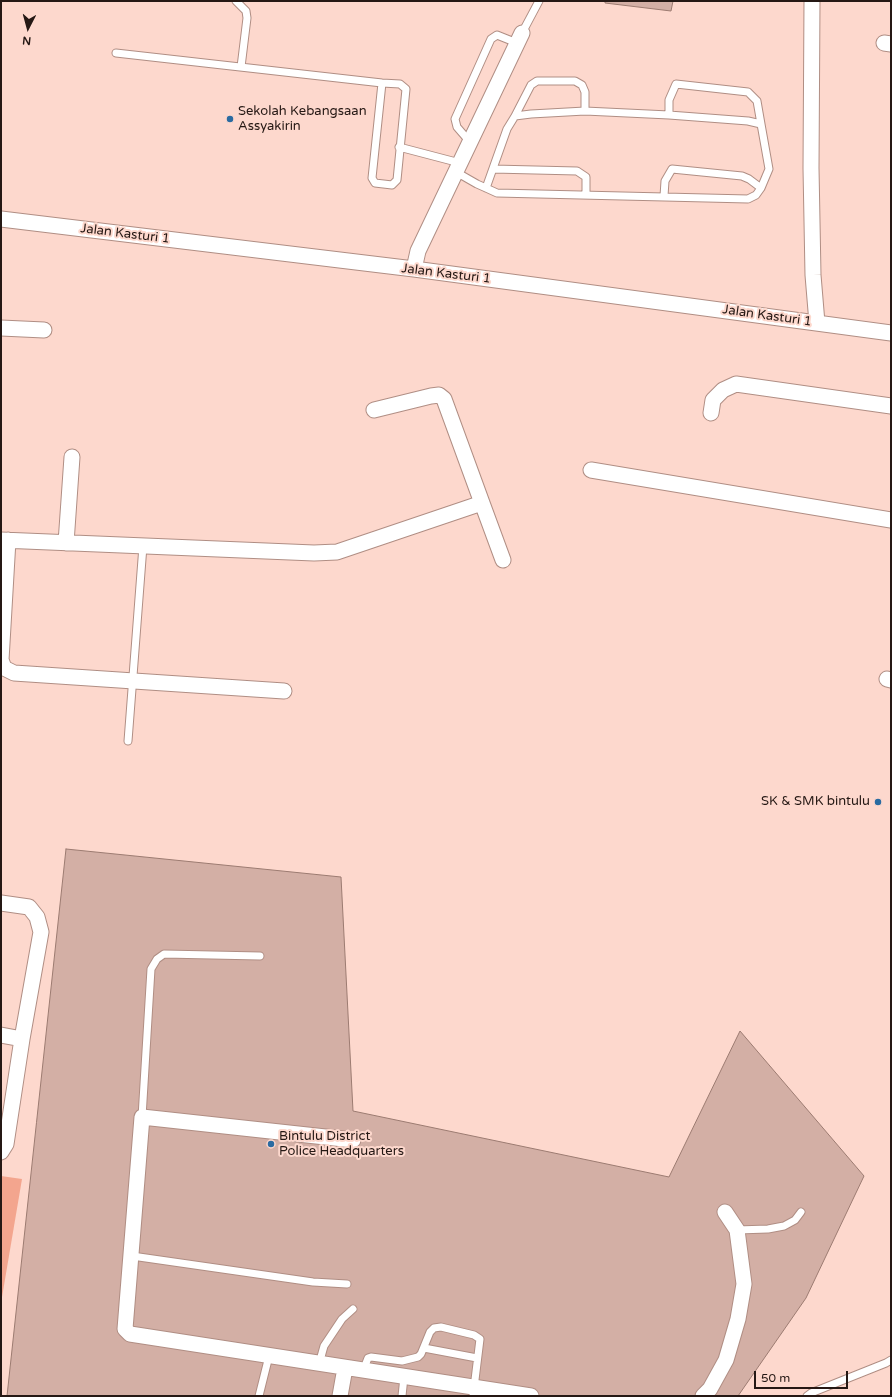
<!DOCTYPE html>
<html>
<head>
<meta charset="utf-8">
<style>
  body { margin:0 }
  #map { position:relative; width:892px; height:1397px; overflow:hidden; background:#fdd8cd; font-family:"Varela Round",sans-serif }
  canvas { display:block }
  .frame { position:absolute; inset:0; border:2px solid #251814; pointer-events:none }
  .north { position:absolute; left:8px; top:8px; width:40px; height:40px; -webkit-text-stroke:3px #fdd8cd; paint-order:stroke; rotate:186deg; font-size:11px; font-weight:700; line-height:16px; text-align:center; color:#251814 }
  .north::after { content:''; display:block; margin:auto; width:14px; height:18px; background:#251814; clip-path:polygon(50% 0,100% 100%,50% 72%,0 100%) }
  .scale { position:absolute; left:754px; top:1371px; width:94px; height:18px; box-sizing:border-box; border:2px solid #251814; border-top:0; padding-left:5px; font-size:12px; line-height:14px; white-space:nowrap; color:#251814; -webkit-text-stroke:3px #fdd8cd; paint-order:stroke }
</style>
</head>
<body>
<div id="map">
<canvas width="892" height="1397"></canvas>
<div class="frame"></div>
<div class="north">N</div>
<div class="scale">50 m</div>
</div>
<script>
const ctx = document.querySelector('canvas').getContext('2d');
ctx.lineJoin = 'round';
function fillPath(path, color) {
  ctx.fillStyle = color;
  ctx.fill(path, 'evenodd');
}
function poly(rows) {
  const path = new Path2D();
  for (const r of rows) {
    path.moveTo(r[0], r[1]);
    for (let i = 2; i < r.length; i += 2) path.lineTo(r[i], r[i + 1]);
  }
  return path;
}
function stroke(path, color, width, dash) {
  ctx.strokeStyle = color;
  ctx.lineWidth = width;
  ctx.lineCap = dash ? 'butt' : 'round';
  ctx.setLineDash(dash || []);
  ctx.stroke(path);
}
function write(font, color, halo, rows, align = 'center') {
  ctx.font = font + ' "Varela Round",sans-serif';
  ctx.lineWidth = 4;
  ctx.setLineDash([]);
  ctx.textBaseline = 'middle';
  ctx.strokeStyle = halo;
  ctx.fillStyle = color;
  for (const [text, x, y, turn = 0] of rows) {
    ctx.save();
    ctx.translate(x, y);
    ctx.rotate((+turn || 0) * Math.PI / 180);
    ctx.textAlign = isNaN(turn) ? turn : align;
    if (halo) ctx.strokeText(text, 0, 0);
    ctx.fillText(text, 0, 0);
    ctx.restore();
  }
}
fillPath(poly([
  [1,1176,22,1179,1,1303]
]), '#f3a58e');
const building = poly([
  [605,1,673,1,671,11,605,3,605,1],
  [66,849,341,877,353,1111,669,1177,740,1031,864,1176,806,1298,738,1396,7,1396,66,849]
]);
fillPath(building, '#d3afa5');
stroke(building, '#9c7b71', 1);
const service = poly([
  [236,1,246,11,247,18,241,67],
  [522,33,539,1],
  [116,53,382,83,400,84,406,89,397,180,392,185,375,183,372,178,382,83],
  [669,115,669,100,676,84,748,92,757,101,761,124],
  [515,116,531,85,537,81,575,81,582,85,585,92,585,111],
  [470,142,457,127,455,119,491,39,497,35,517,43],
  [399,147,460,163],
  [493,169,577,171,586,177,586,194],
  [456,172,477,184,486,188,497,193,748,199,756,195,761,188,769,169,761,124,748,121,669,115,585,111,531,114,515,116,507,129,486,188],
  [664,196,665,181,672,169,742,176,749,179,761,188],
  [128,741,143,546],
  [142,1117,151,969,157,959,164,954,260,956],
  [737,1230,768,1229,784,1226,795,1220,801,1212],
  [132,1256,313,1282,347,1284],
  [424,1348,477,1358],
  [319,1364,324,1346,342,1319,353,1309],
  [363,1371,368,1358,371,1357,402,1361,418,1357,421,1354,430,1332,434,1328,441,1327,474,1335,480,1339,473,1396],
  [259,1396,269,1356],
  [402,1396,404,1377],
  [807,1396,811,1393,886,1363,891,1360]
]);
const minor = poly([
  [812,1,811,168,813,275,817,323],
  [884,43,891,44],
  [1,219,414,269,891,333],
  [414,269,418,251,522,33],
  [1,328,44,330],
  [711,413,713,400,723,390,736,384,891,406],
  [591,470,891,520],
  [482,503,503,560],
  [1,540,314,553,337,552,482,503,444,399,439,395,431,396,374,410],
  [8,540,1,660,4,668,14,673,284,691],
  [66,543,72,457],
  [887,679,891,680],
  [1,903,29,907,37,917,41,932,22,1039,6,1144,1,1152],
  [1,1035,22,1039],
  [353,1140,142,1117,125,1329,130,1334,531,1396],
  [340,1396,345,1368],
  [703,1396,710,1389,726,1360,738,1319,744,1284,737,1230,725,1212]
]);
stroke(service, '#b08e84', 9);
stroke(minor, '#b08e84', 17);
stroke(service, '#fff', 7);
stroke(minor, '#fff', 15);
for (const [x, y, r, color] of [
  [230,119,4,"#2a6ba1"],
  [878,802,4,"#2a6ba1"],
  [271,1144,4,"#2a6ba1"]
]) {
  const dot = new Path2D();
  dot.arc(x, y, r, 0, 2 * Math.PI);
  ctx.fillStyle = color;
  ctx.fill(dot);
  stroke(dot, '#fdd8cd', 1.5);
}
write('13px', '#251814', '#fdd8cd', [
  ["Sekolah Kebangsaan",238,112],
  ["Assyakirin",238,127],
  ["SK & SMK bintulu",870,802,"right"],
  ["Bintulu District",279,1137],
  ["Police Headquarters",279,1152]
], 'left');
write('13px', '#251814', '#fdd8cd', [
  ["Jalan Kasturi 1",125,234,7],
  ["Jalan Kasturi 1",446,274,7],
  ["Jalan Kasturi 1",767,316,8]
]);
</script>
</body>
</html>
